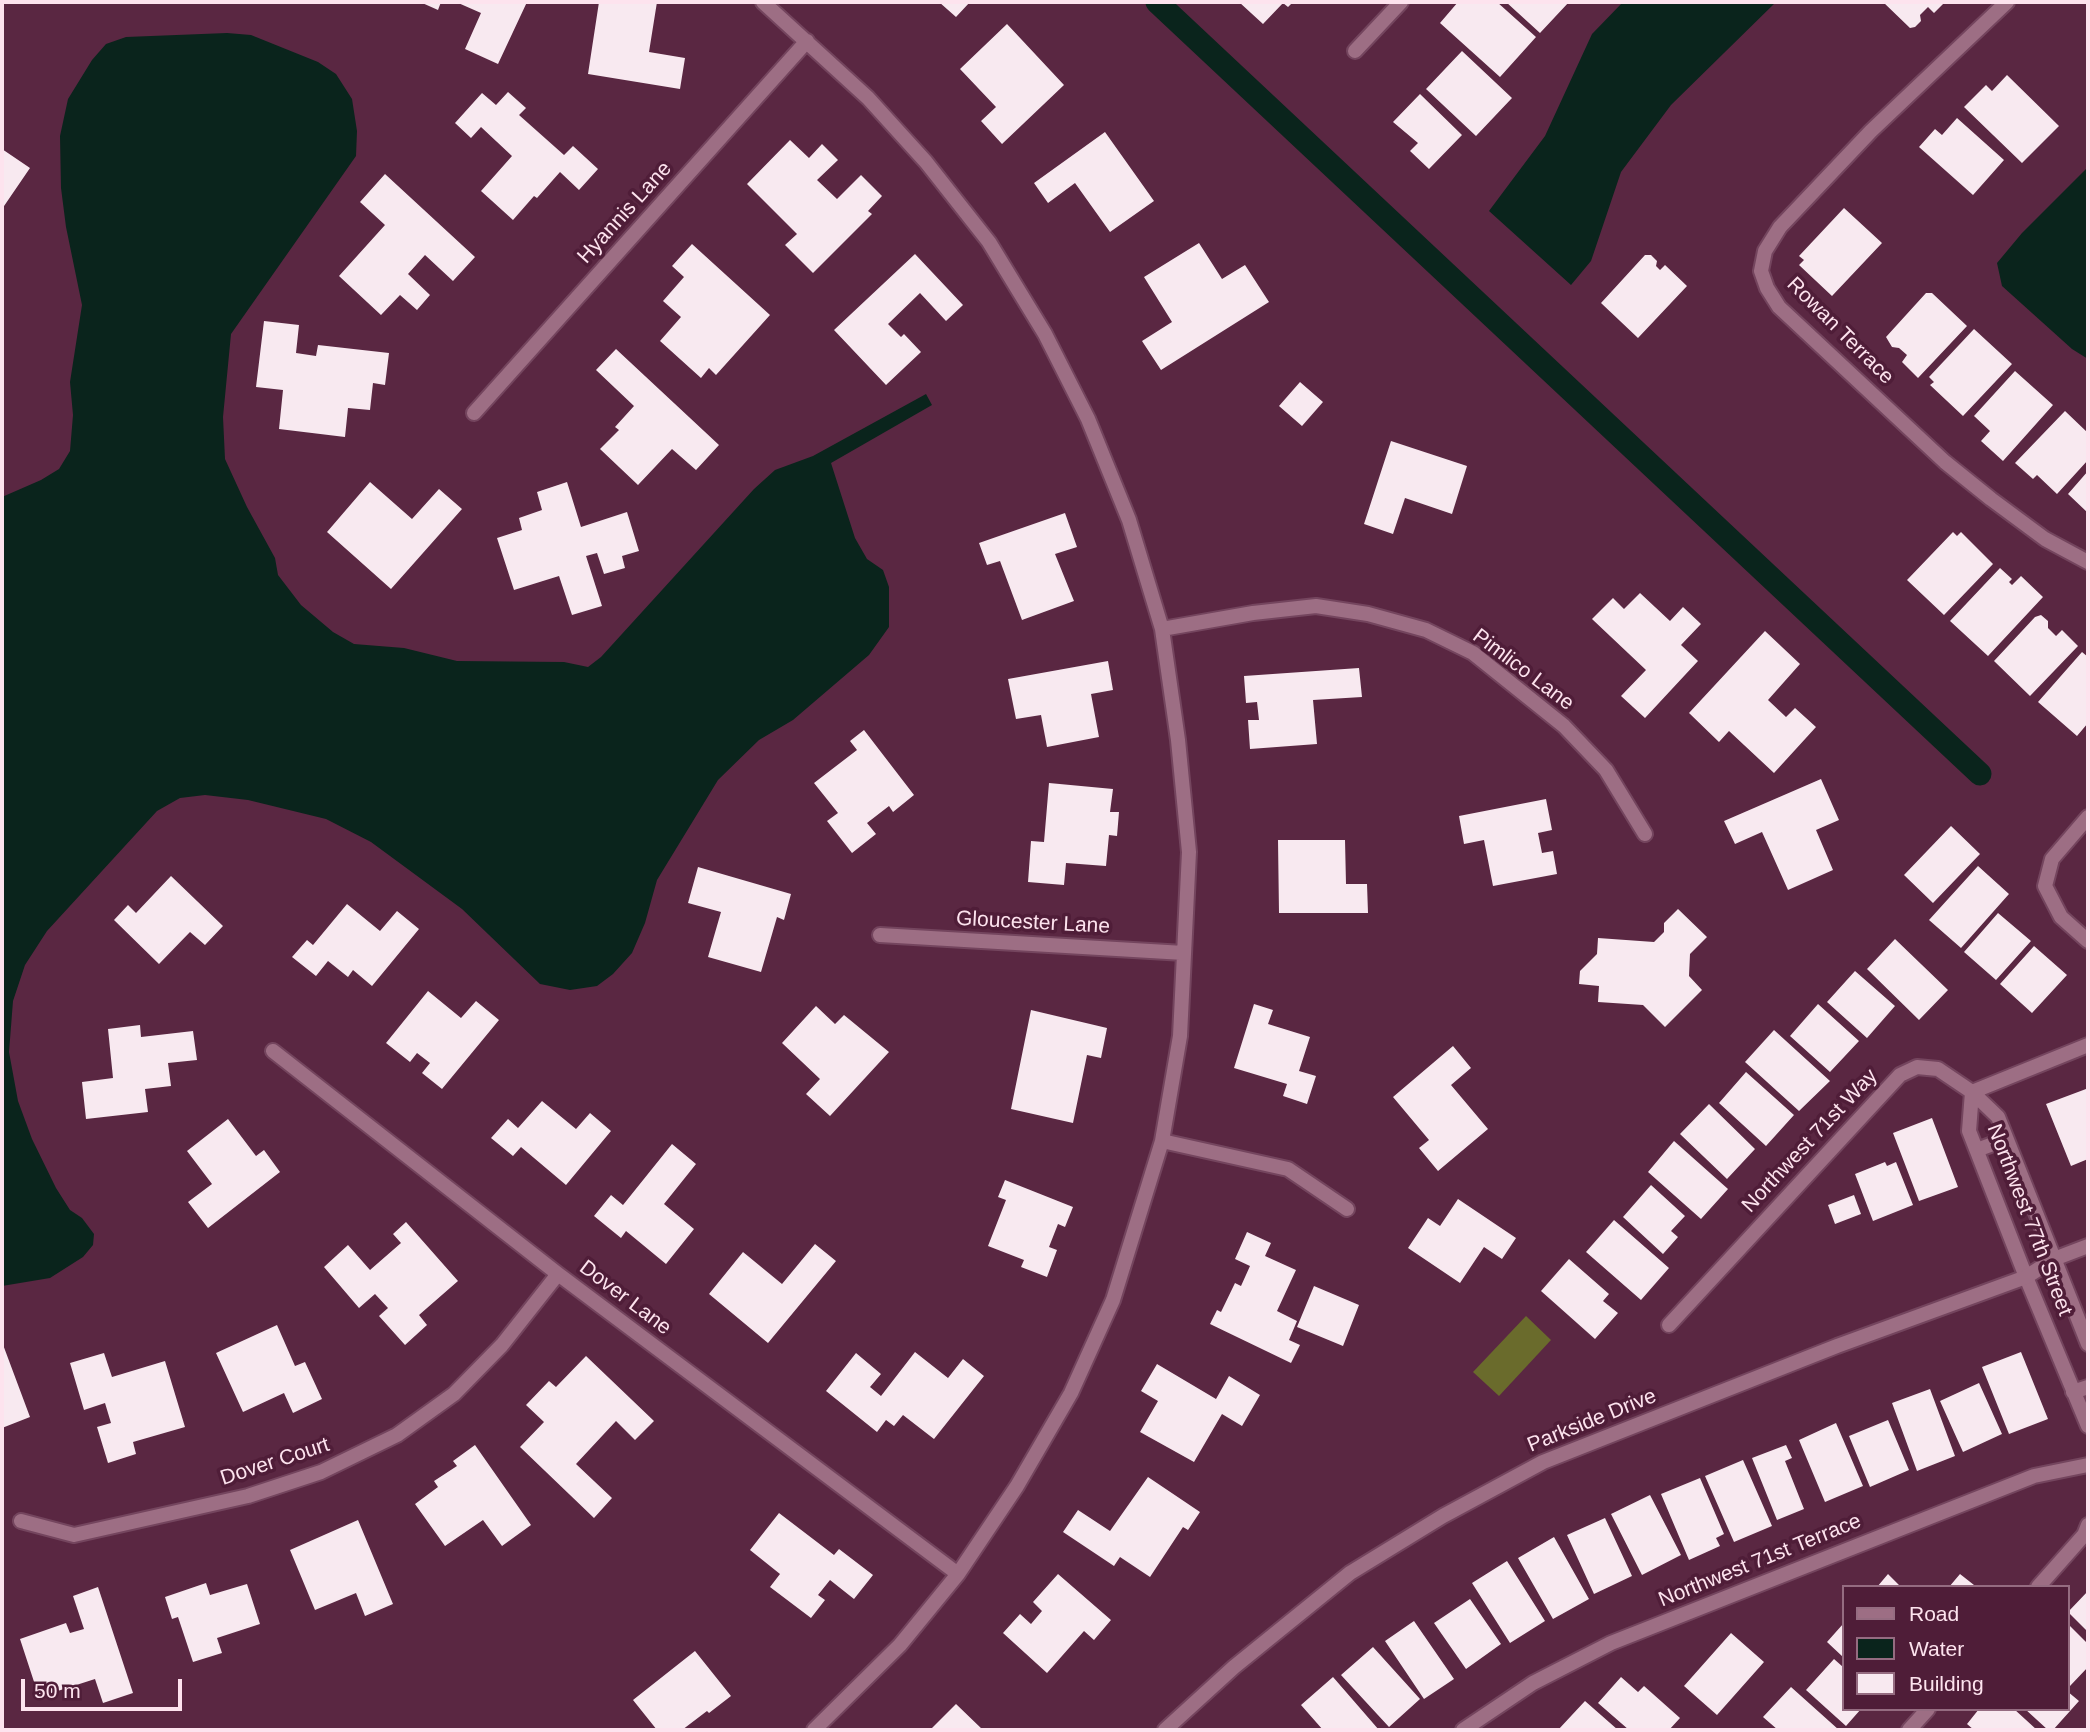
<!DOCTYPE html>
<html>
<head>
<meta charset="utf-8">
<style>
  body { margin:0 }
  #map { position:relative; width:2090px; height:1732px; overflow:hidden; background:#5a2742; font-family:Arial,sans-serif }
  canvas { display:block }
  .frame { position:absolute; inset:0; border:4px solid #fde3ee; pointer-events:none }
  .legend { position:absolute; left:1842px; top:1585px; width:228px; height:126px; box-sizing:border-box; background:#4f1d38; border:2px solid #956c81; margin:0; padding:9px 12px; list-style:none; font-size:21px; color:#fde3ee }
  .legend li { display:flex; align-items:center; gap:14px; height:35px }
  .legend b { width:35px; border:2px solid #956c81 }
  .scale { position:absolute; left:21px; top:1679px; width:161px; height:32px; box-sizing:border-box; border:4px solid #fde3ee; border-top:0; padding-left:9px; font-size:21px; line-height:24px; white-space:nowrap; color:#fde3ee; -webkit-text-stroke:5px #4f1d38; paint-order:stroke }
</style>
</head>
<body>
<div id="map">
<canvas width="2090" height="1732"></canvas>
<div class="frame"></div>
<ul class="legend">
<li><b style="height:9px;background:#9d6e84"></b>Road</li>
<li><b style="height:19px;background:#0a241c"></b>Water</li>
<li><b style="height:19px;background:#f8e9f0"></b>Building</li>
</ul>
<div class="scale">50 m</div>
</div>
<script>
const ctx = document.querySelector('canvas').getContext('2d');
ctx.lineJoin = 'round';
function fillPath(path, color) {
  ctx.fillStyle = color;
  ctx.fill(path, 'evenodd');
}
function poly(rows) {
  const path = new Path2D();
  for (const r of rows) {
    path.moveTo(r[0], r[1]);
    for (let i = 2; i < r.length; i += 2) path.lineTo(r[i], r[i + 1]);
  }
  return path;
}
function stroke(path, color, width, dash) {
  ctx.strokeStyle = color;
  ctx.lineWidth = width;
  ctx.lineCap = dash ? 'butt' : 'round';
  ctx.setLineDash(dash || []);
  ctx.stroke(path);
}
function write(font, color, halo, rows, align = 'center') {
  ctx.font = font + ' Arial,sans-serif';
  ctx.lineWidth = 7;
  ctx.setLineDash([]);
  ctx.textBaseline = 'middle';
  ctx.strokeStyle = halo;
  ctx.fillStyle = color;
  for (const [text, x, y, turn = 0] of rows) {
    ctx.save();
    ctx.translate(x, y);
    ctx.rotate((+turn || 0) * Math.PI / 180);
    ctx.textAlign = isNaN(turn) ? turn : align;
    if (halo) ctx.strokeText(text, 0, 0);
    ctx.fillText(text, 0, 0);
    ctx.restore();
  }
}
fillPath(poly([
  [1526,1316,1551,1340,1499,1396,1473,1372]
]), '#6a6b2c');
fillPath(poly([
  [1623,2,1776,2,1671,105,1621,172,1591,261,1571,285,1489,211,1545,136,1592,34],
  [227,33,251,35,318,62,336,74,352,99,357,131,356,156,231,334,223,417,225,459,247,507,275,558,278,575,301,605,333,632,354,644,404,648,457,661,564,662,588,667,601,657,754,489,775,470,813,456,926,394,932,405,831,463,855,538,867,559,883,570,889,587,889,627,869,655,793,720,759,740,718,780,657,880,645,923,632,953,613,974,597,986,570,990,540,984,462,909,371,842,326,819,248,800,205,795,180,798,157,811,47,931,25,965,13,1001,9,1052,18,1101,32,1139,56,1188,70,1210,82,1218,94,1234,93,1245,83,1257,50,1278,2,1286,2,497,41,480,59,469,70,451,73,415,70,382,82,305,66,227,61,188,60,136,68,99,92,60,106,44,126,37],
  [2088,167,2088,359,2072,349,2002,286,1997,263,2022,233]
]), '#0a241c');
stroke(poly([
  [1157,2,1980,774]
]), '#0a241c', 23);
fillPath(poly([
  [420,2,441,2,438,10],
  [456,2,527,2,498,64,465,49,481,13],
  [599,2,657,2,649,52,685,58,680,89,588,74],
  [939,2,970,2,956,17],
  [1239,2,1293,2,1288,7,1283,3,1263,24],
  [1458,2,1468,4,1470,2,1497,2,1536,37,1500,77,1440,23],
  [1506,2,1569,2,1540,33],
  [1883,2,1945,2,1934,13,1928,7,1920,15,1921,21,1915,27,1910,28],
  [1007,24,1064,85,1002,144,981,121,996,107,960,69],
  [1462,51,1512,98,1476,136,1426,89],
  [2007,75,2059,126,2022,163,1964,107,1986,85,1992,91],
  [508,92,526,108,519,115,564,155,573,146,598,169,579,190,560,172,537,198,534,196,513,220,481,191,512,156,481,127,471,138,455,123,482,93,496,105],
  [1420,94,1462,135,1429,169,1410,151,1418,143,1393,122],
  [1957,118,2004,160,1973,195,1919,147,1935,129,1942,135],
  [1105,132,1154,201,1110,232,1075,183,1048,203,1034,183],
  [790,140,809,158,822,144,838,160,817,180,837,199,861,175,882,196,868,211,872,214,813,273,785,245,797,234,747,184],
  [2,149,30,168,2,209],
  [385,174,475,257,453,281,425,255,408,274,430,295,417,310,400,295,381,315,339,276,385,225,360,202],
  [1844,208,1882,243,1832,296,1799,265,1804,260,1799,256],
  [1199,243,1222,279,1245,265,1269,302,1161,370,1142,341,1172,322,1144,277],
  [692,244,770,315,716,375,709,368,701,378,660,341,681,317,663,301,684,277,672,266],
  [915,254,963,305,946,321,920,293,888,324,901,337,904,334,921,352,886,385,834,330],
  [1645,255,1651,255,1657,261,1656,266,1660,270,1665,265,1687,286,1638,338,1601,303],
  [1926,293,1932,293,1967,326,1918,378,1902,362,1907,355,1899,348,1892,347,1886,337],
  [264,321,299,325,296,353,316,356,318,345,389,353,385,385,373,383,370,410,348,408,345,437,279,429,283,390,256,387],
  [1974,329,2012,364,1963,416,1930,385,1934,382,1929,377],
  [616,349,719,445,696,470,672,449,638,485,600,449,619,430,615,427,634,406,596,370],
  [2015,371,2053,405,2003,461,1981,441,1990,431,1974,416],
  [1300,382,1323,402,1302,426,1279,406],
  [2065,411,2088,433,2088,460,2057,494,2037,475,2033,479,2015,463],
  [1391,441,1467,466,1452,514,1405,498,1393,534,1364,524],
  [2088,471,2088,513,2068,494],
  [370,482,412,519,439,489,462,509,391,589,327,532],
  [567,482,581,527,627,512,639,551,622,556,625,568,604,574,597,553,586,556,602,606,572,615,559,576,514,590,497,538,522,530,519,518,542,510,537,492],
  [1065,513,1077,547,1055,554,1074,601,1022,620,1000,561,987,565,979,543],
  [1953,532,1957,536,1961,532,1993,564,1944,615,1907,580],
  [2000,568,2012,579,2009,582,2012,585,2021,576,2043,597,1988,656,1950,621],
  [1640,593,1670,621,1683,607,1701,624,1681,645,1698,661,1645,718,1621,696,1646,670,1592,619,1613,598,1624,609],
  [2041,615,2048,621,2048,628,2056,636,2062,630,2078,646,2030,696,1994,661,2035,617],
  [1765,631,1800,664,1768,700,1786,717,1795,708,1816,727,1774,773,1729,731,1719,742,1689,713],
  [2082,652,2088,657,2088,723,2077,736,2038,702],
  [1108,661,1113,690,1091,694,1099,737,1047,747,1041,715,1016,719,1008,679],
  [1359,668,1362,697,1313,700,1317,744,1250,749,1248,720,1259,720,1257,702,1246,703,1244,676],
  [864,730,914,795,893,812,889,806,867,823,876,834,852,853,827,821,838,813,814,783,857,750,850,741],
  [1821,779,1839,820,1816,830,1833,870,1788,890,1762,832,1735,844,1724,821],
  [1049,783,1113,789,1110,812,1119,812,1117,836,1109,835,1106,866,1066,863,1064,885,1028,882,1031,841,1044,842],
  [1546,799,1552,830,1538,833,1542,853,1553,851,1557,874,1493,886,1484,840,1464,844,1459,816],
  [1951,826,1980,854,1933,903,1904,875],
  [1278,840,1345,840,1346,884,1367,884,1368,913,1279,913],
  [1978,866,2009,894,1961,948,1929,920],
  [698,867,791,894,784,920,777,917,761,972,708,957,721,912,688,903],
  [171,876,223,926,205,945,190,932,159,964,114,920,128,905,136,913],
  [347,904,380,931,397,911,419,929,372,986,353,970,348,977,328,961,316,976,292,957,307,940,313,945],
  [1678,909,1707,937,1690,954,1689,976,1702,990,1665,1027,1643,1005,1598,1002,1599,986,1579,984,1580,971,1597,954,1598,938,1654,942,1664,932,1664,923],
  [1998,913,2031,941,1996,980,1964,952],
  [1895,939,1948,990,1919,1020,1867,969],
  [2034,946,2067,975,2032,1013,2000,984],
  [1855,971,1895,1006,1867,1038,1827,1002],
  [428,991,461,1018,476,1001,499,1020,442,1089,422,1073,430,1063,417,1053,410,1062,386,1043],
  [1254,1004,1273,1010,1268,1024,1310,1037,1299,1071,1316,1076,1307,1104,1283,1096,1287,1084,1234,1068],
  [1818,1004,1859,1041,1830,1072,1790,1036],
  [816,1006,835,1024,844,1015,889,1052,830,1116,806,1094,820,1079,782,1043],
  [1031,1010,1107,1028,1101,1058,1087,1055,1073,1123,1011,1109],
  [140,1025,141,1037,193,1031,197,1060,168,1063,171,1086,145,1089,148,1112,86,1119,82,1082,113,1078,108,1029],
  [1774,1030,1830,1081,1799,1111,1745,1062],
  [1453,1046,1471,1068,1451,1085,1488,1129,1438,1171,1419,1148,1429,1140,1393,1097],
  [1746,1072,1794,1115,1766,1146,1719,1103],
  [2086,1089,2088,1095,2088,1159,2071,1166,2046,1104],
  [542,1101,576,1129,590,1113,611,1131,566,1185,521,1147,513,1156,491,1138,508,1119,518,1128],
  [1709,1104,1755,1149,1727,1179,1680,1134],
  [1932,1118,1958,1187,1919,1201,1893,1133],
  [228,1119,256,1156,264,1150,280,1172,208,1228,188,1202,212,1184,187,1151],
  [1674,1141,1728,1189,1701,1219,1648,1172],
  [672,1144,696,1164,664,1204,694,1229,666,1264,626,1231,621,1238,594,1216,611,1195,623,1205],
  [1885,1162,1887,1166,1896,1162,1913,1205,1873,1221,1855,1174],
  [1005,1180,1073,1207,1065,1227,1058,1224,1049,1247,1057,1250,1047,1277,1021,1267,1024,1260,988,1246,1006,1200,998,1197],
  [1651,1185,1685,1216,1671,1231,1678,1237,1663,1254,1623,1217],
  [1854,1195,1861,1214,1835,1224,1828,1205],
  [1458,1199,1516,1238,1502,1259,1484,1247,1460,1283,1408,1248,1428,1218,1440,1226],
  [1614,1220,1669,1268,1641,1300,1586,1252],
  [406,1222,458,1281,419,1315,427,1325,405,1345,379,1316,388,1308,375,1294,359,1308,324,1267,348,1245,370,1270,401,1243,393,1234],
  [1247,1232,1271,1243,1265,1256,1296,1270,1277,1311,1297,1321,1289,1340,1300,1345,1291,1363,1210,1324,1217,1310,1221,1312,1235,1283,1241,1286,1250,1266,1235,1259],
  [815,1244,836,1261,768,1343,709,1294,743,1252,782,1284],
  [1569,1259,1609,1294,1603,1301,1618,1313,1595,1339,1541,1291],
  [1314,1286,1359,1305,1343,1346,1297,1327],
  [277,1325,295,1366,305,1362,322,1399,293,1413,284,1393,243,1412,216,1353],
  [2,1342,30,1417,2,1428],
  [915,1352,948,1378,963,1359,984,1376,934,1439,903,1415,894,1426,886,1420,877,1432,826,1391,856,1353,881,1374,870,1387,881,1396],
  [2021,1352,2048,1419,2009,1434,1982,1367],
  [104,1353,112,1377,165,1361,185,1427,133,1442,136,1454,108,1463,97,1427,111,1423,105,1403,84,1410,70,1363],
  [586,1356,654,1421,635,1440,616,1421,576,1464,612,1498,594,1518,520,1447,544,1422,526,1405,549,1381,556,1387],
  [1157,1364,1216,1399,1229,1376,1260,1395,1242,1426,1222,1414,1194,1462,1140,1432,1158,1401,1141,1391],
  [1979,1383,2002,1434,1963,1452,1940,1401],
  [1930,1389,1955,1456,1917,1471,1892,1403],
  [1888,1420,1909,1470,1870,1487,1849,1436],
  [1836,1423,1863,1486,1825,1502,1799,1440],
  [475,1445,531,1525,502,1546,483,1520,445,1546,415,1504,438,1487,434,1481,457,1466,453,1461],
  [1786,1445,1792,1458,1785,1461,1804,1509,1777,1520,1752,1458],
  [1743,1460,1772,1526,1734,1542,1705,1476],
  [1148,1477,1200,1512,1188,1530,1183,1527,1150,1577,1120,1557,1114,1566,1063,1532,1078,1510,1110,1531],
  [1700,1478,1724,1534,1716,1538,1720,1546,1689,1560,1661,1494],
  [1650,1495,1681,1555,1642,1575,1611,1514],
  [779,1513,834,1555,839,1549,873,1575,854,1599,830,1580,818,1595,825,1600,811,1618,770,1587,780,1574,750,1550],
  [1605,1518,1632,1576,1594,1594,1567,1535],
  [358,1520,393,1604,365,1616,356,1593,315,1610,290,1550],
  [1554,1537,1589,1599,1553,1619,1518,1558],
  [1507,1561,1545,1621,1510,1643,1472,1583],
  [1058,1574,1111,1620,1094,1640,1084,1631,1047,1673,1003,1633,1020,1614,1031,1624,1042,1611,1033,1602],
  [1888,1574,1901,1587,1877,1587],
  [1960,1574,1974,1585,1972,1587,1949,1587],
  [206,1583,210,1595,247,1584,260,1624,217,1638,222,1653,193,1662,178,1617,172,1619,165,1597],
  [98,1587,133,1693,103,1703,95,1679,39,1697,20,1639,66,1623,70,1633,84,1629,73,1596],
  [2088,1591,2088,1632,2068,1612],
  [1470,1599,1501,1644,1466,1669,1434,1623],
  [1414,1621,1454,1679,1424,1699,1385,1641],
  [2067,1623,2088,1644,2088,1667,2070,1686,2067,1683],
  [1843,1624,1843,1657,1827,1642],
  [1731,1633,1764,1662,1717,1715,1684,1686],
  [1373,1647,1420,1699,1389,1727,1341,1675],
  [695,1651,731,1696,709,1713,707,1711,682,1730,657,1730,633,1700],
  [1834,1659,1843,1667,1843,1709,1861,1709,1846,1726,1806,1690],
  [1333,1677,1379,1730,1323,1730,1301,1705],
  [1621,1677,1638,1692,1644,1686,1680,1718,1669,1730,1629,1730,1598,1703],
  [1791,1687,1839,1730,1778,1730,1763,1717],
  [2067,1691,2079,1701,2053,1730,2048,1730,2025,1709,2067,1709],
  [1585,1701,1618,1730,1558,1730],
  [956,1704,983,1730,930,1730],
  [1979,1709,2014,1709,2037,1730,1974,1730,1967,1724]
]), '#f8e9f0');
const minor = poly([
  [763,2,868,98,926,162,989,242,1045,334,1088,419,1129,520,1162,629,1178,740,1189,852,1180,1036,1162,1141,1113,1300,1071,1393,1017,1486,958,1574,900,1645,814,1730],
  [2007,2,1871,131,1780,227,1765,251,1761,271,1767,288,1779,307,1945,462,1991,499,2045,539,2088,562],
  [1355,51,1401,2],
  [474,413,807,41],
  [1162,629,1253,613,1316,606,1368,614,1426,630,1473,653,1564,726,1606,770,1645,834],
  [2088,817,2052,859,2045,886,2061,917,2088,941],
  [880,935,1184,953],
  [273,1051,558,1274,958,1574],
  [1972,1092,1969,1131,2026,1277,2088,1426],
  [1972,1092,2088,1045],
  [1162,1141,1288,1169,1347,1209],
  [1977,1150,2006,1139],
  [1669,1325,1900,1075,1917,1067,1938,1069,1972,1092,1998,1117,2088,1344],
  [2073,1392,2088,1387],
  [21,1521,74,1535,248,1496,321,1472,397,1435,454,1394,502,1345,558,1274],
  [2038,1587,2084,1535,2088,1525],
  [1463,1730,1533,1683,1611,1643,2034,1476,2088,1465],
  [1909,1730,1928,1709]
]);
const tertiary = poly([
  [1165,1730,1234,1667,1350,1573,1443,1516,1543,1462,1837,1346,2026,1277,2054,1259,2088,1246]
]);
stroke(minor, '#74455e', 18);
stroke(tertiary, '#74455e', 18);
stroke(minor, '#9d6e84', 14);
stroke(tertiary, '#9d6e84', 14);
write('21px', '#fde3ee', '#4f1d38', [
  ["Hyannis Lane",625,213,-48],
  ["Rowan Terrace",1840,331,45],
  ["Pimlico Lane",1523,670,37],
  ["Gloucester Lane",1033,923,3],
  ["Northwest 71st Way",1810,1141,-47],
  ["Northwest 77th Street",2029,1220,69],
  ["Dover Lane",625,1298,37],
  ["Parkside Drive",1592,1421,-22],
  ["Dover Court",275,1462,-18],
  ["Northwest 71st Terrace",1760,1561,-22]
]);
</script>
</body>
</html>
